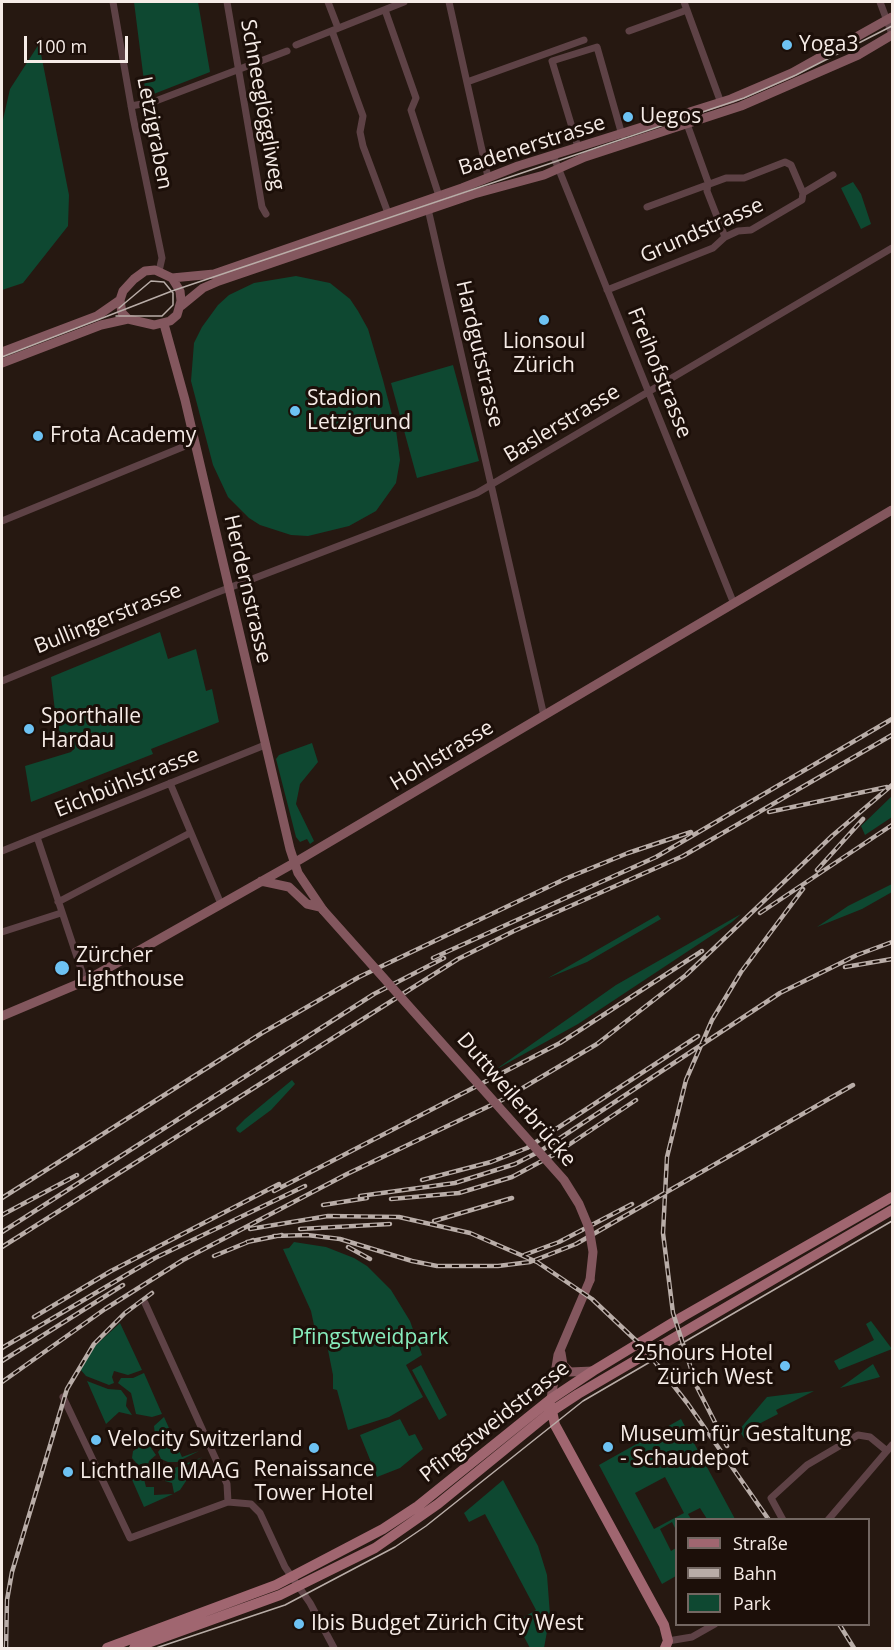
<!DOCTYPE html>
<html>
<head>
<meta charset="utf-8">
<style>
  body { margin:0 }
  #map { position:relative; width:894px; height:1650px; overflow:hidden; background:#261811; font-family:"Open Sans",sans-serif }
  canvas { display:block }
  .frame { position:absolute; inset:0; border:3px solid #f6ece7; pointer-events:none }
  .legend { position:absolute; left:675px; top:1518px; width:195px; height:108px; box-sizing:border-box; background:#1c0f09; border:2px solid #736762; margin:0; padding:8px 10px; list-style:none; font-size:18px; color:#f6ece7 }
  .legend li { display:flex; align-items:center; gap:12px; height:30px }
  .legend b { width:30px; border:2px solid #736762 }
  .scale { position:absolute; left:24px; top:36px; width:104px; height:27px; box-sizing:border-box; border:3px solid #f6ece7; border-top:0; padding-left:8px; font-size:18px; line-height:21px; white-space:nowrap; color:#f6ece7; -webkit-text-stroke:4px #1c0f09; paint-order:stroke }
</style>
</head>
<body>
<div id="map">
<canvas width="894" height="1650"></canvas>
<div class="frame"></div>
<ul class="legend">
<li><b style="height:8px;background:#a06670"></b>Straße</li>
<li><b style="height:8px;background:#b9ada8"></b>Bahn</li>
<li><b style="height:16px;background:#0e4831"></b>Park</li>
</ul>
<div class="scale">100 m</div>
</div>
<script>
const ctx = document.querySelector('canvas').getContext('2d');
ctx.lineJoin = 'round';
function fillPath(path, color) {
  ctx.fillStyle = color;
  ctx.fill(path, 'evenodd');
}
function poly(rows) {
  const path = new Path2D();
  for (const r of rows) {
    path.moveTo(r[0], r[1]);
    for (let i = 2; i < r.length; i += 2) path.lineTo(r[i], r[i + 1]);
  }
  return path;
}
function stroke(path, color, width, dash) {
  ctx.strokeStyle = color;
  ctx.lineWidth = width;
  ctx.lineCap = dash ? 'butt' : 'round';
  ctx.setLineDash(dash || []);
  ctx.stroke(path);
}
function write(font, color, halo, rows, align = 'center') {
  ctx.font = font + ' "Open Sans",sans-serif';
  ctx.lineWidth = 6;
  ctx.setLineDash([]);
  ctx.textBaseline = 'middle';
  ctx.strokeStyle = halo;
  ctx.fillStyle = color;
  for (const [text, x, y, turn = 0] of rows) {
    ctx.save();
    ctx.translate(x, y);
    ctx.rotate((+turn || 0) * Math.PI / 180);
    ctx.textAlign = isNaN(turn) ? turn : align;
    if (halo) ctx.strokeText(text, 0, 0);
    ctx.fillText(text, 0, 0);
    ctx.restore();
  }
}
fillPath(poly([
  [134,2,198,2,210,72,146,97],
  [39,44,69,195,68,226,23,283,2,290,2,124,10,89],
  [853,182,861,194,871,224,861,229,841,188],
  [296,276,330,283,350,299,358,311,368,329,383,380,396,430,400,460,396,483,376,511,349,526,308,536,291,535,260,525,249,518,228,497,213,465,191,381,194,343,202,327,218,305,229,295,254,283],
  [453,365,479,461,417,478,391,383],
  [160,632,168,659,196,649,206,691,212,689,219,722,151,749,153,754,31,802,25,766,71,752,75,748,57,728,51,677],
  [312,743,318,762,300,784,296,804,314,841,310,844,307,839,300,842,296,837,276,759,279,755],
  [892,796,892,817,865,835,861,826],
  [892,884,892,892,862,909,817,927,848,906],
  [741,914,732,922,578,1024,495,1070,616,985],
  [658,915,661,919,587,962,548,978],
  [292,1080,295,1084,271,1110,240,1133,237,1131,236,1128,245,1119],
  [294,1242,326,1247,354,1258,367,1266,391,1290,410,1321,422,1355,406,1365,423,1397,389,1417,348,1430,337,1390,333,1389,333,1375,328,1350,318,1329,315,1330,311,1311,283,1249,289,1248],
  [871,1321,892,1349,839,1370,834,1361,874,1340,866,1324],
  [120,1323,142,1370,128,1375,114,1371,112,1377,114,1383,109,1385,86,1376,80,1369,95,1346],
  [873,1364,880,1377,840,1388],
  [421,1365,447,1415,439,1420,412,1370],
  [144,1373,162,1414,152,1417,136,1414,131,1393,118,1383,121,1378,133,1378],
  [87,1381,108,1389,121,1390,127,1398,126,1406,132,1415,119,1412,106,1424],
  [814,1391,776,1410,778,1414,751,1428,752,1433,744,1438,739,1430,767,1397],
  [164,1417,182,1457,199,1451,177,1462,168,1462,161,1459,158,1452,165,1443,155,1435,154,1426],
  [400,1419,409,1436,415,1434,423,1449,400,1468,377,1477,360,1435],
  [681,1419,735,1519,707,1519,700,1508,688,1514,691,1519,676,1520,676,1530,672,1522,660,1529,671,1551,676,1548,676,1576,662,1584,599,1465],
  [665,1477,684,1513,654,1529,635,1493],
  [138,1439,147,1442,156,1455,149,1461,147,1468,138,1465,132,1458,133,1451,138,1448],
  [203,1457,183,1467,186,1481,180,1490,174,1493,172,1483,165,1481,167,1471],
  [134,1473,143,1475,146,1487,154,1487,154,1495,173,1494,144,1507,130,1475],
  [503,1480,538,1546,547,1575,550,1615,544,1648,530,1648,516,1622,536,1610,485,1514,469,1522,464,1513]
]), '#0e4831');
stroke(poly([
  [113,2,133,117,162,258,159,271],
  [227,2,262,207,266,214],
  [328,2,338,28],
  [449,2,488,177],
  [684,2,721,103],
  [880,2,892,34],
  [385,10,416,98,411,110,439,196],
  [332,31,363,116,360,132,363,146,388,213],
  [629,31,687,10],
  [296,45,404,2],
  [467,82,584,40],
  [131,106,153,102,287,51],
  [687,124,708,182,707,191,725,237],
  [578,147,552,61,597,47,622,135],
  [553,155,734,604],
  [647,207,726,178,744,178,785,162,791,165,803,193,833,175],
  [428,209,544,716],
  [607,290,713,248,725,237,738,231,751,230,802,200,803,193],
  [2,521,195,442],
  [2,681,213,594,477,493,892,248],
  [170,783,221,904],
  [37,837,85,981],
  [2,851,265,745],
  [58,902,190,833],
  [2,932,61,913],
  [145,1303,227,1484,228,1502],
  [63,1397,130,1538,228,1502,251,1504,260,1513,285,1567,310,1603,334,1648],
  [783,1520,771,1498,807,1465,858,1435,870,1437,887,1451],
  [828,1520,892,1445],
  [668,1641,692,1637,715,1624]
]), '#5e4246', 7);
stroke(poly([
  [172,278,214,274,462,188,518,166,731,99,792,73,892,17],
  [181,306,203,288,219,281,474,194,544,175,585,157,741,106,858,55,892,35],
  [164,324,185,400,290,849,298,873,323,910],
  [2,352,97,316,120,300],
  [2,363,101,325,128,319,154,325,170,321,177,315,181,301,180,291,172,278,155,270,145,271,134,279,123,291,120,300,122,313,128,319],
  [261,881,289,887,307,904,320,907],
  [2,1016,85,981,294,863,892,510],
  [561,1353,563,1365,570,1372,593,1371],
  [551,1399,558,1355,590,1280]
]), '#83575e', 9);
stroke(poly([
  [551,1406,555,1425,664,1625,668,1641,665,1648],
  [107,1648,276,1585,383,1529,418,1506,551,1399,593,1371,682,1317,892,1197],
  [134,1648,280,1595,375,1548,438,1504,552,1411,578,1394,892,1210]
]), '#a06670', 10);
stroke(poly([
  [116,316,162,316,173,305,173,293,164,282,151,281,119,308],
  [2,357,172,291,744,98,796,75,892,26],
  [156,1648,285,1605,395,1547,426,1526,583,1401,892,1221]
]), '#b9ada8', 1.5);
const rail = poly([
  [769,812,887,787],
  [817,870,863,819],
  [760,913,892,825],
  [433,958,656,857,892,719],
  [845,967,892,959],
  [422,1180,491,1162,527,1148,698,1036],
  [274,1191,560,1043,702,951],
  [360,1196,455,1183,515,1164,542,1150,780,993,857,955,892,942],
  [2,1198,262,1033,359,977,567,878,628,853,691,832],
  [391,1199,459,1193,512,1177,555,1154,636,1100],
  [323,1205,367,1198],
  [2,1215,77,1175],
  [434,1221,512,1198],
  [250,1229,328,1216,399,1217,470,1233,537,1262,592,1299,645,1349,688,1404,769,1520],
  [300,1229,390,1224],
  [2,1232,374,994,444,958],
  [274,1236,307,1235,340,1239,412,1261,437,1266,498,1266,530,1262,576,1244,853,1085],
  [247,1242,282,1235],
  [2,1247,458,959,514,931,683,856,892,735],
  [348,1247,370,1259],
  [524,1255,559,1242,632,1204],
  [214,1256,253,1240],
  [34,1317,111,1271,279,1184],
  [2,1348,155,1258,305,1186],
  [2,1361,123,1285],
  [2,1382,105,1309,183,1260,347,1174,504,1099,597,1044,686,975,832,836,892,785],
  [727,1446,697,1387,673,1313,663,1233,667,1157,686,1080,712,1020,741,972,803,889],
  [839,1624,854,1648],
  [6,1648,7,1600,12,1572,67,1389,94,1344,125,1313,152,1293]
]);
stroke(rail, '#b9ada8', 4.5);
stroke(rail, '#1c0f09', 2, [7]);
stroke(poly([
  [323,910,564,1180,579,1204,589,1228,593,1252,590,1280]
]), '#83575e', 9);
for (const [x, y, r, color] of [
  [787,45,6,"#6dc2f3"],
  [628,117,6,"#6dc2f3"],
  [544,320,6,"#6dc2f3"],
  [295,411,6,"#6dc2f3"],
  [38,436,6,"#6dc2f3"],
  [29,729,6,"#6dc2f3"],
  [62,968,8,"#6dc2f3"],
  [785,1366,6,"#6dc2f3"],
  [96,1440,6,"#6dc2f3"],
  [608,1447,6,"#6dc2f3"],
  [314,1448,6,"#6dc2f3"],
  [68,1472,6,"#6dc2f3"],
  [299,1624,6,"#6dc2f3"]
]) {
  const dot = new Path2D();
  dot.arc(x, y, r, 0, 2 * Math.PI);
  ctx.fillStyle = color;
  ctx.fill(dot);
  stroke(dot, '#1c0f09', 2);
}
write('21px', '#f6ece7', '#1c0f09', [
  ["Yoga3",799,45],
  ["Uegos",640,117],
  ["Lionsoul",544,342,"center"],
  ["Zürich",544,366,"center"],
  ["Stadion",307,399],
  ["Letzigrund",307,423],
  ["Frota Academy",50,436],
  ["Sporthalle",41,717],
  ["Hardau",41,741],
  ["Zürcher",76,956],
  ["Lighthouse",76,980],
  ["25hours Hotel",773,1354,"right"],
  ["Zürich West",773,1378,"right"],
  ["Museum für Gestaltung",620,1435],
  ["- Schaudepot",620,1459],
  ["Velocity Switzerland",108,1440],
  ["Renaissance",314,1470,"center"],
  ["Tower Hotel",314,1494,"center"],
  ["Lichthalle MAAG",80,1472],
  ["Ibis Budget Zürich City West",311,1624]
], 'left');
write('21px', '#f6ece7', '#1c0f09', [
  ["Schneeglöggliweg",262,105,80],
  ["Letzigraben",154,133,79],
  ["Badenerstrasse",532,146,-18],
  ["Grundstrasse",702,231,-24],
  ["Hardgutstrasse",479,354,77],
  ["Freihofstrasse",659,373,68],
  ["Baslerstrasse",562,424,-31],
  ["Herdernstrasse",247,589,77],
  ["Bullingerstrasse",108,619,-22],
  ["Hohlstrasse",442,756,-31],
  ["Eichbühlstrasse",127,783,-22],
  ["Duttweilerbrücke",516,1100,49],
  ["Pfingstweidstrasse",495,1422,-38]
]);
write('21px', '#87edbd', '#1c0f09', [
  ["Pfingstweidpark",370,1338]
]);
</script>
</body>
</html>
